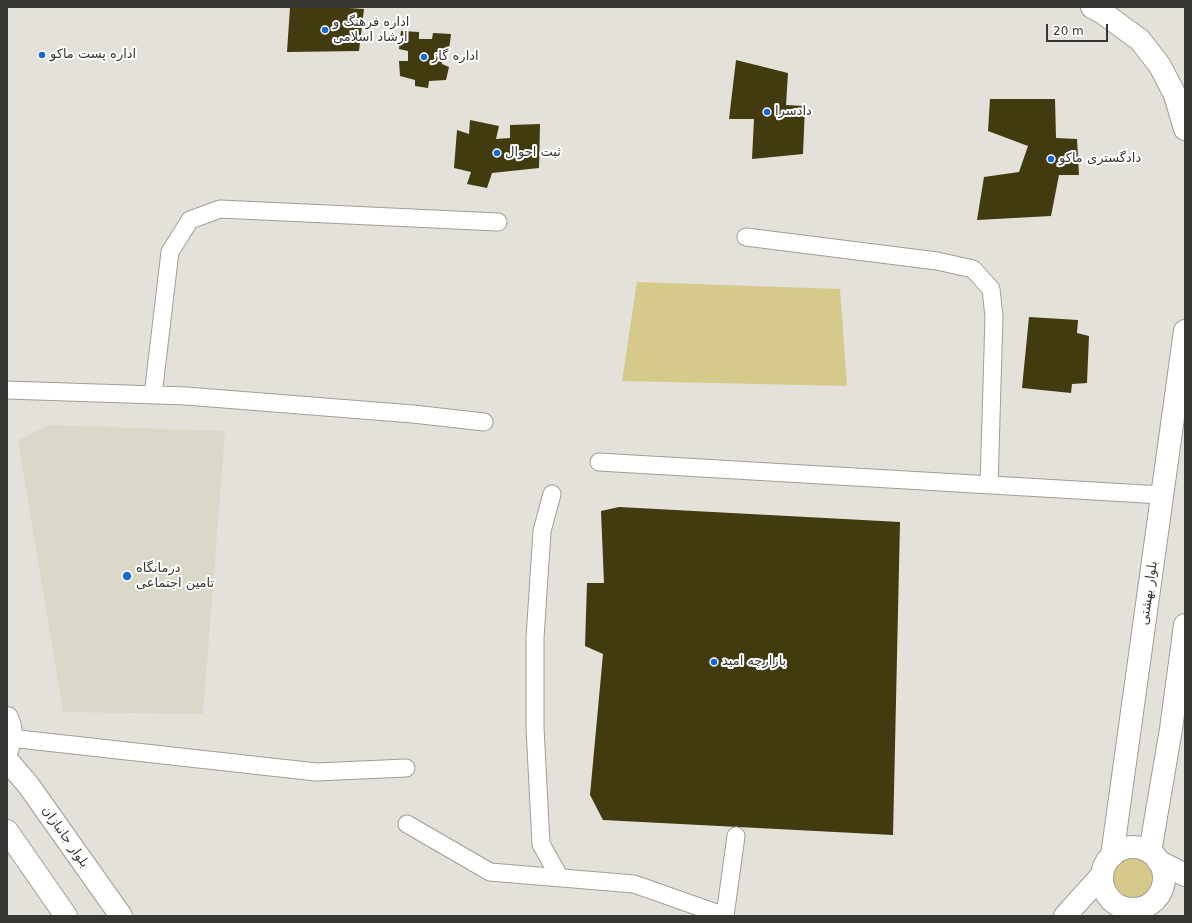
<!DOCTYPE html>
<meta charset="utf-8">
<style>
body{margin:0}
#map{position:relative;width:1192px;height:923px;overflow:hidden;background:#e3e1d9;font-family:"DejaVu Sans",sans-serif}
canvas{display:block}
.frame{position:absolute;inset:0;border:8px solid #363632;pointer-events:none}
.scale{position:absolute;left:1046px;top:24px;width:62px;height:18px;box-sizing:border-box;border:2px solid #363632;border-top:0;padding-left:5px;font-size:12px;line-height:14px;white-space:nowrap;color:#363632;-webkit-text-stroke:3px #fff;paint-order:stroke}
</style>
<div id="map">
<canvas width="1192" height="923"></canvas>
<div class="frame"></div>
<div class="scale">20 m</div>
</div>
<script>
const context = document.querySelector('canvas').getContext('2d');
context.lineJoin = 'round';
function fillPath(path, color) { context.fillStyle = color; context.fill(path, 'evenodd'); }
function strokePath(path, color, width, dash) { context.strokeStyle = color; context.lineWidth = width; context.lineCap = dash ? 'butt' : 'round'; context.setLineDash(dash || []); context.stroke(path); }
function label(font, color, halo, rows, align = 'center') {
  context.font = font + ' "DejaVu Sans","Noto Naskh Arabic",sans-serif'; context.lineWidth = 4; context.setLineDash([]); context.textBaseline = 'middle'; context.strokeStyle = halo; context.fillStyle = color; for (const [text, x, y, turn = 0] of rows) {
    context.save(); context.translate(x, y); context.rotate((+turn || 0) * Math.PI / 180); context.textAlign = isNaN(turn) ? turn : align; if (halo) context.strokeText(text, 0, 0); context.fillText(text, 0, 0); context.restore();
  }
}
const built = new Path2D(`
 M48,425L225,431L203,714L63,712L18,440Z`);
const green = new Path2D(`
 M637,282L840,289L847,386L622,381Z
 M1128,852C1133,852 1139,852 1143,853C1147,855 1160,871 1161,875C1162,879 1160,886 1159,890C1156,896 1150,902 1143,904C1108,915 1090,867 1128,852Z`);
const building = new Path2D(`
 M290,7L316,8V7H334L364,9L359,51L287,52Z
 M401,31L419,32V39H432L433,33L451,34L449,50L440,53L442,64L449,67L446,80L429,81L428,88L415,86V80L400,76L399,61H408V51L399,49Z
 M736,60L788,73L786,105L805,106L803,154L752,159L754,119H729Z
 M990,99H1055L1056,138L1077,139L1079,175H1059L1051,216L977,220L984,177L1019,172L1028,146L988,131Z
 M470,120L499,126L496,139L510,138V125L540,124L539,168L492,173L487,188L467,184L471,172L454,168L457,130L469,134Z
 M1029,317L1078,320L1077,333L1089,336L1087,383L1072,384L1071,393L1022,388Z
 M619,507L900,522L893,835L603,820L590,795L603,654L585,646L587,583H604L601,511Z`);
const minor = new Path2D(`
 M746,237L937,261L973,269L991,289L994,317L989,485
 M7,390L186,396L413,414L484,422
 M153,395L170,252L190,220L220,209L498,222
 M599,462L1162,495
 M552,494L542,531L535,638V728L541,844L560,878
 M10,738L316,772L406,768
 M407,824L490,872L634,884L725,916
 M725,916L736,836`);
const tertiary = new Path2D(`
 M1102 878a31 31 0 1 1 62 0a31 31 0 1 1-62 0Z
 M1158,861L1185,875
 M1065,916L1102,875`);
const secondary = new Path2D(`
 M7,718C12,728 11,740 7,750
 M7,760L29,786L121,916
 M7,831L66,916
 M1150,852L1171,729L1185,625
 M1112,856L1185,331`);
const trunk = new Path2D(`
 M1092,7L1103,13L1140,40L1160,66L1175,95L1185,129`);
const markers = [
 [325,30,4,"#1768d2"],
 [42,55,4,"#1768d2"],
 [424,57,4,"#1768d2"],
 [767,112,4,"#1768d2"],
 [497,153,4,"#1768d2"],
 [1051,159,4,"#1768d2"],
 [127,576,5,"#1768d2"],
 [714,662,4,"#1768d2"]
];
const poiNames = [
 ["اداره فرهنگ و",333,23],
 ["ارشاد اسلامی",333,38],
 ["اداره پست ماکو",50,55],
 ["اداره گاز",432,57],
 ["دادسرا",775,112],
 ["ثبت احوال",505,153],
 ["دادگستری ماکو",1059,159],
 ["درمانگاه",136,569],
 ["تامین اجتماعی",136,584],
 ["بازارچه امید",722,662]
];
const streetNames = [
 ["بلوار بهشتی",1149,593,-82],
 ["بلوار جانبازان",65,837,55]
];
fillPath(built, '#dad8c8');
fillPath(green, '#d6ca8b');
fillPath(building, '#423b0f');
strokePath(minor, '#9f9e96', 19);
strokePath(tertiary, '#9f9e96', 24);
strokePath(secondary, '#9f9e96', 24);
strokePath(trunk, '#9f9e96', 24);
strokePath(minor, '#fff', 17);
strokePath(tertiary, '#fff', 22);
strokePath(secondary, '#fff', 22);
strokePath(trunk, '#fff', 22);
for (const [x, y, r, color] of markers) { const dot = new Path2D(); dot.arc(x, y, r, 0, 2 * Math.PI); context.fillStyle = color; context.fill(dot); strokePath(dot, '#fff', 1.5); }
label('13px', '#363632', '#fff', poiNames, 'left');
label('13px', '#363632', '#fff', streetNames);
</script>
